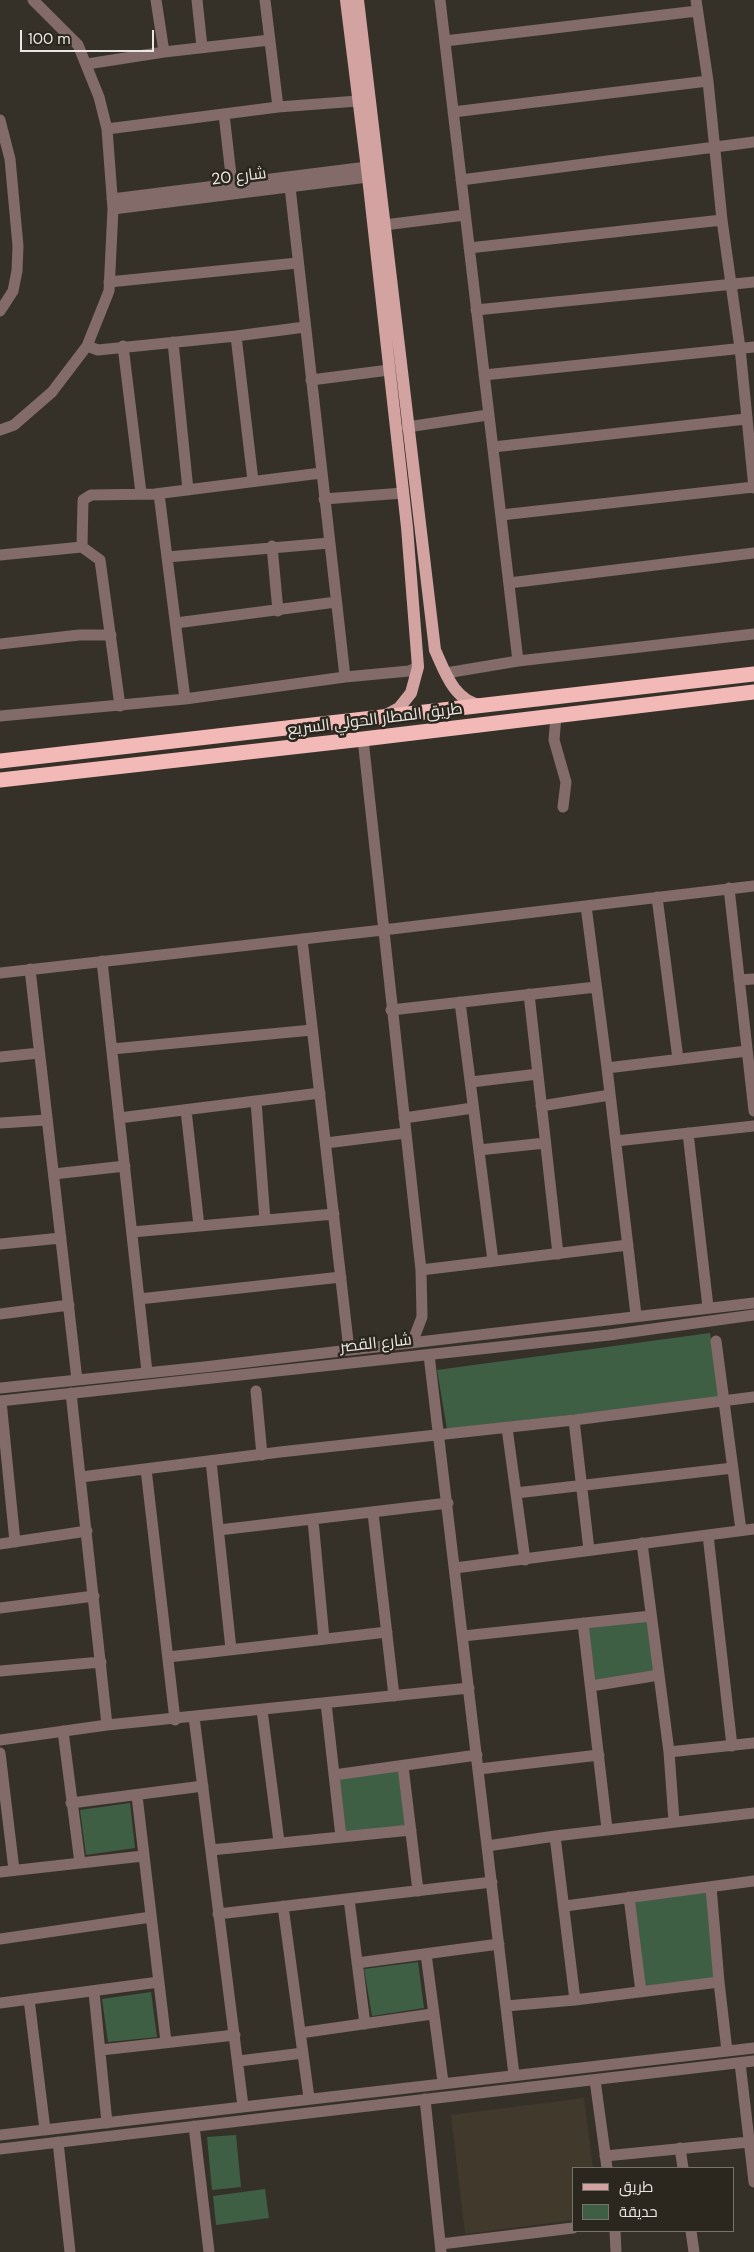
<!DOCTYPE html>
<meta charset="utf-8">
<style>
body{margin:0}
#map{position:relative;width:754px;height:2252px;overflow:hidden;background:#353129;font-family:"DM Sans",Cairo,sans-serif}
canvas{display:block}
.legend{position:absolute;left:572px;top:2167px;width:162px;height:65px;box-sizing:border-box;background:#2b271f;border:1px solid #77746d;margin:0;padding:6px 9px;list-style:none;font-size:15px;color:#eae7e2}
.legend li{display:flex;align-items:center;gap:10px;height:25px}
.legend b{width:25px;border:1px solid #77746d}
.scale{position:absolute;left:20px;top:30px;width:134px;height:22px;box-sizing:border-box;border:2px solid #eae7e2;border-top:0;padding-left:6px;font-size:15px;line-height:18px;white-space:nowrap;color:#eae7e2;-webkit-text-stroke:4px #2b271f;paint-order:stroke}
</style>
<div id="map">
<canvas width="754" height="2252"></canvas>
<ul class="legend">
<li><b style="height:6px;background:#d2a3a0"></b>طريق</li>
<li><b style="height:14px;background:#3f5f45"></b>حديقة</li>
</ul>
<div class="scale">100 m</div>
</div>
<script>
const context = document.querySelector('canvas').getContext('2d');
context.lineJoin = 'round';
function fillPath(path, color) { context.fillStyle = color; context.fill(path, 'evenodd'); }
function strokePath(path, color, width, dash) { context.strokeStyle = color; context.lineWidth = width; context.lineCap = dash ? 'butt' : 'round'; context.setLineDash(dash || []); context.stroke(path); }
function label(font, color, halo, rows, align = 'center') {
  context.font = font + ' "DM Sans",Cairo,sans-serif'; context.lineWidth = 5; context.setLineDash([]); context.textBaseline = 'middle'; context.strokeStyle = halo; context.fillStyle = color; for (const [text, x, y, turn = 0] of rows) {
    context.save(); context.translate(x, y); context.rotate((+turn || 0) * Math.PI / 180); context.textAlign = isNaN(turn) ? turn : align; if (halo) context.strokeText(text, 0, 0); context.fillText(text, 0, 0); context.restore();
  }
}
const built = new Path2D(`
 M584,2098L593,2168H573V2220L465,2234L451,2115Z`);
const green = new Path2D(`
 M710,1333L720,1398L447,1429L437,1370Z
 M648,1620L654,1671L595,1681L588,1628Z
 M399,1770L407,1826L344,1832L338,1778Z
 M130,1803L135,1848L86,1855L80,1810Z
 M708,1891L718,1978L644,1986L634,1900Z
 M418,1962L424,2008L372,2016L364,1969Z
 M151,1992L157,2037L108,2042L102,1999Z
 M236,2135L241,2187L212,2190L207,2137Z
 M265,2189L269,2218L216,2225L213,2196Z`);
const minor = new Path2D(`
 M156,0L164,52
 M197,0L202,47
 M265,0L278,107
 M440,0L518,661
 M696,0L708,81L722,220L740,348L754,488
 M445,41L697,11
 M87,64L164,52L270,40
 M453,112L708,81
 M224,114L232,184
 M0,120L10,159L18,246L17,271L13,291L0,311
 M107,129L278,107L358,101
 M461,180L754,142
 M290,187L345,677
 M112,199L367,167
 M113,209L368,177
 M384,225L465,215
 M469,248L722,220
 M109,282L297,263
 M476,310L754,282
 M236,336L253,481
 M173,342L188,490
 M87,346L98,350L236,336L305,327
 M123,346L141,493
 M484,375L754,347
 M311,380L389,370
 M407,427L488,415
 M0,430L14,425L52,392L87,346L109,291L113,209L107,129L99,97L78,45L33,0
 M493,447L746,419
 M159,494L185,699
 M324,499L403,493
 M501,515L754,487
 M272,546L278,611
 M82,547L83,500L91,495L155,494L321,473
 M0,555L82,547L100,560L120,706
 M167,557L329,543
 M509,583L754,553
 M176,623L336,602
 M0,644L79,635H111
 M446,673L518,661L754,634
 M0,716L185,699L345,677L409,671L418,667
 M556,716L554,740L566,782L563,807
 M363,739L421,1270L422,1317L412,1343
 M729,888L754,1111
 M657,897L678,1059
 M586,906L607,1068L636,1315
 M302,939L349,1350
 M102,961L147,1372
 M30,969L77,1380
 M0,973L383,930L754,886
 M739,980L754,979
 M529,994L558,1254
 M460,1002L493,1261
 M391,1010L596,987
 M112,1049L312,1030
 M0,1057L39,1053
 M607,1068L747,1051
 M471,1082L538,1074
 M256,1101L265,1220
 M541,1106L610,1095
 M186,1110L199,1226
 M119,1118L320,1093
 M404,1118L473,1108
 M0,1123L47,1120
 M688,1133L708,1307
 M616,1141L754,1126
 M326,1143L406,1133
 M479,1150L545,1143
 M54,1174L125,1166
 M132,1232L334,1214
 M0,1244L61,1238
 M421,1270L628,1245
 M139,1299L341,1277
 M0,1314L69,1305
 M716,1341L741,1530
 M429,1355L514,2075
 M0,1388L204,1367L754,1303
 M256,1391L262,1455
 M71,1393L107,1725
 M0,1401L609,1335L754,1315
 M1,1401L15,1542
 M574,1420L589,1550
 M507,1428L525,1560
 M211,1461L231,1649
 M146,1469L175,1720
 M81,1477L280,1452L574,1420L754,1397
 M516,1493L733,1468
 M373,1513L394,1696
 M313,1520L324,1639
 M219,1530L448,1503
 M708,1535L732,1746
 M642,1543L669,1752L674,1821
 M0,1544L87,1531
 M455,1568L754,1529
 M0,1608L94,1596
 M583,1623L607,1829
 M463,1636L651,1616
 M168,1657L387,1632
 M0,1671L101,1662
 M591,1686L659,1675
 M326,1703L341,1837
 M262,1710L279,1842
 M194,1717L243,2106
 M63,1731L80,1863
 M0,1740L107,1725L469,1688
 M669,1752L754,1743
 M0,1753L14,1870
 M403,1766L418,1891
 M479,1769L599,1755
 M334,1775L477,1755
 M137,1796L166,2042
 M71,1803L203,1786
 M555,1836L575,2000
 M487,1846L555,1836L754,1813
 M211,1850L411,1830
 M0,1872L143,1856
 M711,1887L719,1982L727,2051
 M629,1897L641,1992
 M349,1899L365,2024
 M283,1906L309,2098
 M565,1906L754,1881
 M218,1914L492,1882
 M0,1939L151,1917
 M426,1954L443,2082
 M357,1963L499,1944
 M94,1992L107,2123
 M29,1999L45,2130
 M0,2003L159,1982
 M506,2006L575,2000L719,1982
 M300,2033L432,2014
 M101,2050L235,2035
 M239,2061L303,2053
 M740,2063L754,2182
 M595,2080L607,2168
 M425,2099L441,2252
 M194,2126L209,2252
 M0,2135L754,2048
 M58,2142L70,2252
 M680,2148L683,2168
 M0,2149L754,2061
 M605,2156L749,2142
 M615,2231L616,2252
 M691,2231L694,2252
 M441,2244L573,2228`);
const major = new Path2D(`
 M346,0L368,177L407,527L418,667L411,693L399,708L386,715
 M358,0L435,650C445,672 454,701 481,705`);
const highway = new Path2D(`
 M0,761L754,674
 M0,780L363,739L754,692`);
const streetNames = [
 ["شارع 20",239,177,-7],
 ["طريق المطار الحولي السريع",375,720,-7],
 ["شارع القصر",376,1344,-6]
];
fillPath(built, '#41392c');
fillPath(green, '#3f5f45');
strokePath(minor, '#826b69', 11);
strokePath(major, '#d2a3a0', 12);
strokePath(highway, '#f2b9b6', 15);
label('16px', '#eae7e2', '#2b271f', streetNames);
</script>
